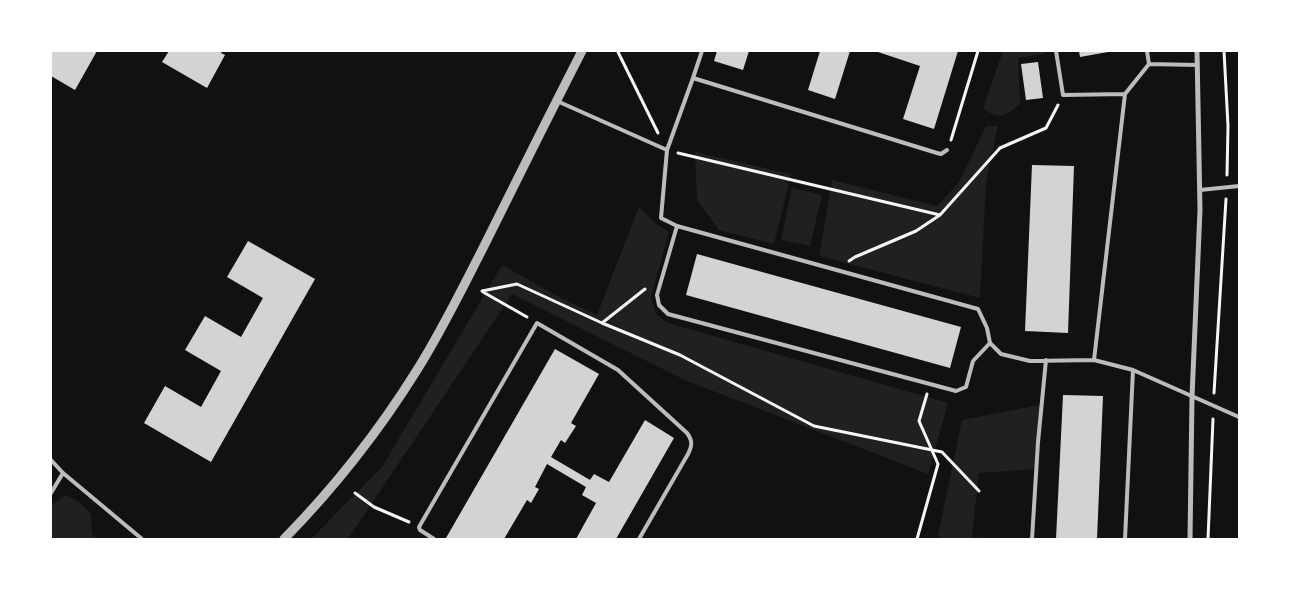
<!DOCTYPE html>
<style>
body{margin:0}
#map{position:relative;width:1290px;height:590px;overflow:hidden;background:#111;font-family:"Fira Sans",sans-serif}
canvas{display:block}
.frame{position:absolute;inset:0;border:52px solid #fff;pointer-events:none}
</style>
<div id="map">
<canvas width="1290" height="590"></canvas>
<div class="frame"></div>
</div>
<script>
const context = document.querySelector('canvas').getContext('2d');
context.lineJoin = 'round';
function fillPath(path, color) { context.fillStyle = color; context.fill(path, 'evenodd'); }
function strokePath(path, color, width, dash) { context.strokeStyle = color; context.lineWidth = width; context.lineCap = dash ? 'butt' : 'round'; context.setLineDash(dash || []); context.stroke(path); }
const green = new Path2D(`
 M1003,51H1044V54L1018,58L1020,104C1005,116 1000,121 983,108Z
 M986,126H998L986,183L980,298L819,256L832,180L937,206L959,182Z
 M695,152L791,174L774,244L719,230L697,200Z
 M792,188L822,195L810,246L781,240Z
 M639,207L655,223L669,232L651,297L656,314L668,323L948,403L928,474L687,381L512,294L348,539H311L382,467L502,265L557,296L597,315Z
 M1044,404L1035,469L979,473L972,537L1002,539H944L938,536L962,420Z
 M66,495L79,502L91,514L92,534L97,539H51V505Z`);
const building = new Path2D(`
 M51,51H97L75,90L51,76Z
 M169,51H222L221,53L225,55L207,88L162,62Z
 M717,51H749L743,70L714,61Z
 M820,51H850L835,99L808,90Z
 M875,51H958L934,129L903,119L920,66Z
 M1079,51H1108V52L1080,57Z
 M1038,62L1043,98L1026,100L1021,64Z
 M1032,165L1074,166L1068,333L1025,331Z
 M248,241L315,279L211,462L144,423L165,386L201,407L221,371L185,350L205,316L241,337L263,298L227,277Z
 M697,254L961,327L950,368L686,295Z
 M555,349L599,374L571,423L576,426L565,443L561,440L551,457L590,480L594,474L609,482L645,420L674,438L616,539H576L596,503L582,495L586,487L547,464L535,487L539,489L531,503L527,500L504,539H447L446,538Z
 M1063,395L1103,396L1097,539H1056Z`);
const path = new Path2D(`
 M1224,51L1228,126L1227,175
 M618,52L658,133
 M951,140L978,51
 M678,153L940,215
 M849,261L855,257L916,231L940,215L1000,148L1046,128L1058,105
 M482,291L517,284L602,323L645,289
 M483,292L527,317
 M602,323L680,355L814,426L942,452L979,491
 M1214,393L1226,199
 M355,493L374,507L409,522
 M917,539L938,464L919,421L927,394
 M1208,539L1213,419`);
const service = new Path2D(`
 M702,51L693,78L937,153L941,154L947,150
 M1056,51L1063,95L1125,94
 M1149,64L1197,65
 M693,78L667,150L661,218L677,226L978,309L987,328L990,343L1001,354L1030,361L1094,360L1133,370L1125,539
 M557,101L667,150
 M1200,190L1239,186
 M677,226L657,295L659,305L668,314L956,391L966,387L973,361L990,343
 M1094,360L1125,94L1149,64L1147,51
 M1133,370L1239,417
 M51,460L63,473L142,539
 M51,493L63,473
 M434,539L420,530L419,527L537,323L618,370L687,433C693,441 692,446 688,454L639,539
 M1032,539L1038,442L1046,360`);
const minor = new Path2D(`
 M1190,539L1192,397L1200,210L1197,51`);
const tertiary = new Path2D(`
 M284,539C334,488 379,431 417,370C441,332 461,291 482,250C515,184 548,117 582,51`);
fillPath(green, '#202020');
fillPath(building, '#d3d3d3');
strokePath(path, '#f5f5f5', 3);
strokePath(service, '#bcbcbc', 4);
strokePath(minor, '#bcbcbc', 5);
strokePath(tertiary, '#bcbcbc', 9);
</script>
